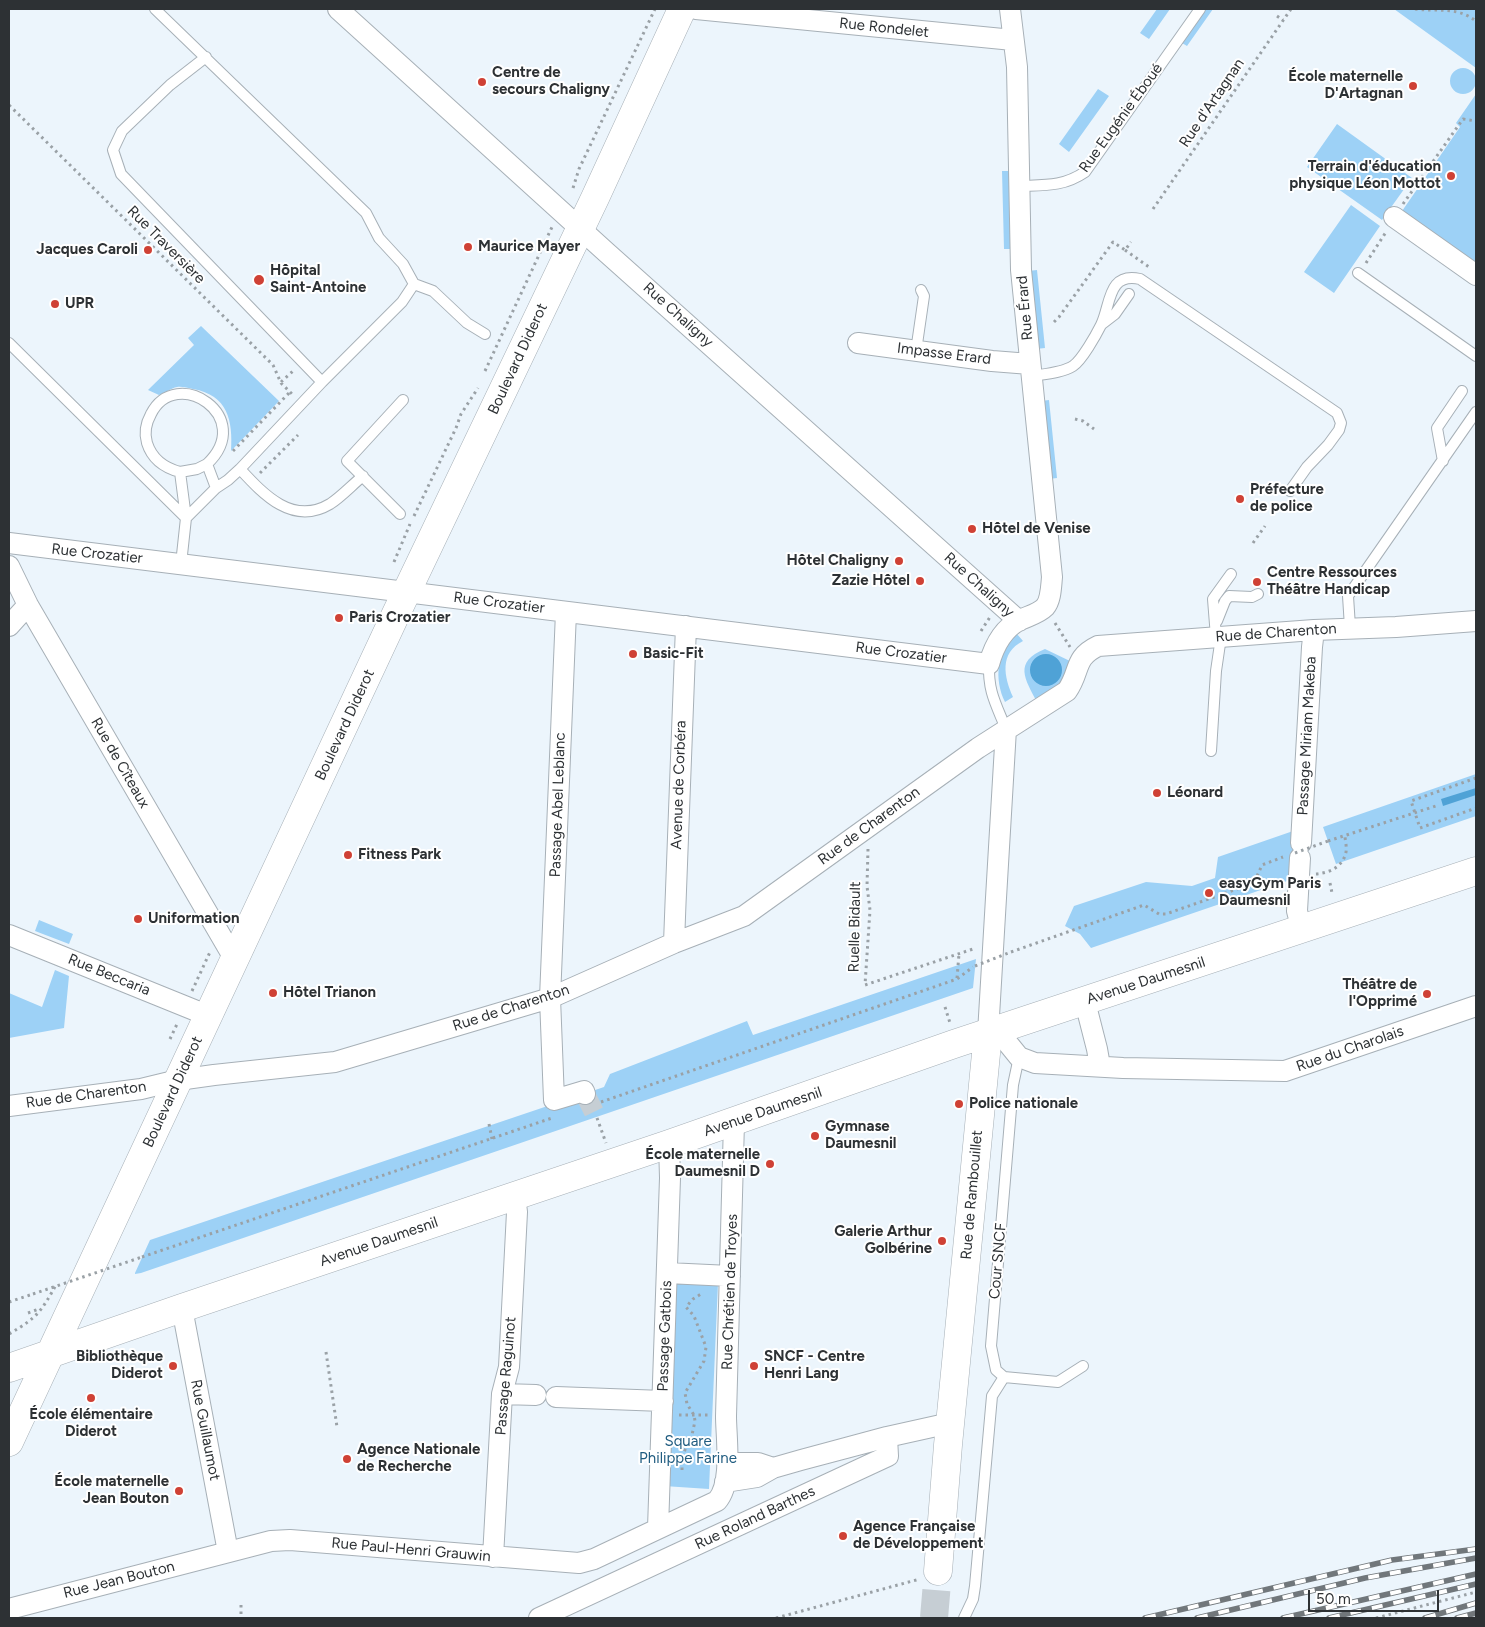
<!DOCTYPE html>
<meta charset="utf-8">
<style>
body{margin:0}
#map{position:relative;width:1485px;height:1627px;overflow:hidden;background:#ecf5fc;font-family:Figtree,sans-serif}
canvas{display:block}
.frame{position:absolute;inset:0;border:10px solid #2d3134;pointer-events:none}
.scale{position:absolute;left:1308px;top:1590px;width:131px;height:22px;box-sizing:border-box;border:2px solid #2d3134;border-top:0;padding-left:6px;font-size:15px;line-height:18px;white-space:nowrap;color:#2d3134;-webkit-text-stroke:4px #fff;paint-order:stroke}
</style>
<div id="map">
<canvas width="1485" height="1627"></canvas>
<div class="frame"></div>
<div class="scale">50 m</div>
</div>
<script>
const context = document.querySelector('canvas').getContext('2d');
context.lineJoin = 'round';
function fillPath(path, color) { context.fillStyle = color; context.fill(path, 'evenodd'); }
function strokePath(path, color, width, dash) { context.strokeStyle = color; context.lineWidth = width; context.lineCap = dash ? 'butt' : 'round'; context.setLineDash(dash || []); context.stroke(path); }
function label(font, color, halo, rows, align = 'center') {
  context.font = font + ' Figtree,sans-serif'; context.lineWidth = 4; context.setLineDash([]); context.textBaseline = 'middle'; context.strokeStyle = halo; context.fillStyle = color; for (const [text, x, y, turn = 0] of rows) {
    context.save(); context.translate(x, y); context.rotate((+turn || 0) * Math.PI / 180); context.textAlign = isNaN(turn) ? turn : align; if (halo) context.strokeText(text, 0, 0); context.fillText(text, 0, 0); context.restore();
  }
}
const green = new Path2D(`
 M1157,9H1170L1149,39L1140,33Z
 M1206,9H1213L1187,46L1182,43Z
 M1394,9H1476V68Z
 M1450 81a13 13 0 1 1 26 0a13 13 0 1 1-26 0Z
 M1098,89L1109,96L1069,152L1059,144Z
 M1476,94V269L1400,214L1460,127L1456,123Z
 M1337,124L1412,178L1382,220L1307,167Z
 M1002,171H1011L1013,249H1004Z
 M1351,205L1380,226L1334,293L1304,272Z
 M1037,270L1045,348L1036,349L1028,271Z
 M201,326L279,401L231,451C233,421 228,395 193,389C188,388 181,386 177,387C171,388 165,393 159,395L148,390L194,345L188,338Z
 M1049,400L1057,478L1049,479L1041,401Z
 M1017,634L1023,641C999,653 1004,677 1013,697L1005,702C994,680 996,649 1017,634Z
 M1045,649L1072,662L1067,680L1037,702C1025,679 1013,662 1045,649Z
 M1476,774V816L1336,864L1323,827Z
 M1296,830L1293,879L1091,948L1080,934L1065,926L1074,906L1146,882L1192,886L1215,878L1218,857Z
 M39,920L73,934L69,944L35,931Z
 M976,959L973,988L141,1273L135,1274V1273L150,1240L604,1087L610,1074L747,1021L753,1035Z
 M55,970L69,976L64,1028L9,1038V993L42,1007Z
 M673,1281L718,1283L709,1489L664,1486Z`);
const water = new Path2D(`
 M1030 670a16 16 0 1 1 32 0a16 16 0 1 1-32 0Z
 M1476,788V795L1443,806L1441,799Z`);
const streetTunnel = new Path2D(`
 M585,1094L597,1118`);
const secondaryTunnel = new Path2D(`
 M934,1618L938,1571`);
const path = new Path2D(`
 M1415,9C1438,12 1456,6 1476,21
 M1277,16L1283,20
 M9,105L273,365L281,383L293,395
 M573,188L579,169L655,9
 M1403,204L1463,119L1476,121
 M1153,209L1291,9
 M1125,250L1149,267
 M1366,263L1386,232
 M1054,322L1059,317L1113,242L1125,250L1131,242
 M485,371L552,227
 M281,382L293,371
 M1075,419L1083,421L1094,429
 M233,451L290,392
 M260,473L298,435
 M414,516L456,428L461,414L478,388
 M1253,543L1265,526
 M394,562L410,524
 M1055,623L1070,647
 M981,631L990,617
 M1476,778L1411,801L1420,828L1476,808
 M1328,841L1439,805
 M868,849L867,886L870,910L865,985L976,948
 M1316,874C1329,873 1343,867 1346,852C1347,847 1345,840 1345,836
 M1330,883L1332,893
 M1011,952L1144,905L1159,914H1166L1254,883L1262,865L1283,857
 M957,978L959,954
 M192,991L210,952
 M945,1007L950,1023
 M170,1039L178,1022
 M601,1102L957,979L973,967
 M597,1118L606,1143
 M489,1124L492,1139
 M142,1257L552,1118
 M9,1302L33,1294
 M28,1313L39,1309
 M9,1334C38,1317 41,1312 57,1283
 M326,1352L337,1427
 M679,1415H708
 M682,1470V1456L692,1435L695,1421L694,1415L687,1404L685,1393L704,1361L706,1347L694,1316L686,1307L693,1299L701,1294
 M241,1605V1618
 M776,1618L920,1579
 M1376,1618L1476,1592`);
const lane = new Path2D(`
 M155,9L366,213L379,238L403,264L414,284L433,291L467,323L485,334
 M206,57L170,85L122,131L113,150L121,174L322,382
 M1019,186C1044,185 1063,187 1085,172L1200,9
 M1358,273L1476,356
 M1102,324L1115,314L1129,294
 M9,343L186,518
 M916,351L924,296L921,290
 M1032,376C1044,374 1062,373 1073,366C1082,360 1096,335 1101,325C1111,305 1107,272 1140,279L1337,413L1341,423L1339,430L1328,445L1307,467L1290,491
 M1443,461L1437,428L1462,391
 M240,469C264,495 293,526 330,504C341,497 352,485 363,476
 M180,472L197,469L207,464
 M400,514L347,461L403,400
 M186,518L216,488L228,480L240,469L322,382L402,302L414,284
 M181,564L186,518L180,472C165,468 152,459 147,443C144,433 146,423 151,414C176,364 257,417 207,464L216,488
 M1217,621L1225,601L1229,596L1252,597L1258,594
 M1350,627L1348,596L1476,412
 M1216,637L1213,599L1231,574
 M989,664C988,692 996,704 1006,729
 M1211,751L1216,671L1221,637
 M1019,1057L1013,1085L991,1346L996,1370L1004,1377L1058,1382L1083,1366
 M964,1618L973,1599L975,1586L992,1396L1004,1377`);
const street = new Path2D(`
 M338,9L606,252L1019,621
 M696,9L1013,40
 M1394,217L1476,275
 M858,343L992,361L1030,364
 M9,543L989,664C994,646 1002,629 1020,620C1028,616 1038,614 1045,607C1051,600 1051,587 1052,577L1021,270L1017,67L1010,9
 M9,566L28,605L235,960
 M566,612L550,998L554,1100L584,1091L585,1094
 M9,626L28,605
 M1006,729L988,1033L1006,1041L1019,1057L1035,1063L1123,1068L1285,1071L1476,1006
 M1301,843L1312,647L1314,630
 M1300,858L1297,911L1302,930
 M9,935L209,1016
 M674,943L686,626
 M1085,1002L1097,1049L1100,1066
 M9,1106L141,1089L178,1080L214,1075L335,1062L550,998L674,943L744,916L978,748L1067,691C1081,671 1073,658 1098,646L1314,630L1396,627L1476,621
 M667,1273L730,1276
 M182,1308L228,1552
 M502,1394L536,1395
 M556,1397L663,1401
 M727,1463H758L773,1468
 M725,1482L757,1477L773,1468L801,1460L887,1437L950,1423
 M658,1528L670,1178L669,1144
 M493,1557L502,1394L509,1367L517,1212L515,1196
 M9,1609L271,1541L290,1540L579,1563L594,1559L717,1501C733,1483 726,1438 726,1416L734,1122
 M539,1618L888,1456L887,1437`);
const secondary = new Path2D(`
 M9,1368L182,1308L669,1144L954,1044L1476,871
 M9,1442L394,618L595,198L682,9
 M938,1571L948,1445L988,1033`);
const rail = new Path2D(`
 M1145,1618L1392,1560L1476,1549
 M1197,1618L1365,1578L1476,1558
 M1283,1618L1476,1574
 M1329,1618L1476,1584
 M1425,1618L1476,1603
 M1457,1618L1476,1613`);
const pathBridge = new Path2D(`
 M1295,853L1328,841
 M975,966L1011,952
 M33,1294L142,1257`);
const markers = [
 [482,82,5,"#cf4135"],
 [1413,86,5,"#cf4135"],
 [1451,176,5,"#cf4135"],
 [468,247,5,"#cf4135"],
 [148,250,5,"#cf4135"],
 [259,280,6,"#cf4135"],
 [55,304,5,"#cf4135"],
 [1240,499,5,"#cf4135"],
 [972,529,5,"#cf4135"],
 [899,561,5,"#cf4135"],
 [920,581,5,"#cf4135"],
 [1257,582,5,"#cf4135"],
 [339,618,5,"#cf4135"],
 [633,654,5,"#cf4135"],
 [1157,793,5,"#cf4135"],
 [348,855,5,"#cf4135"],
 [1209,893,5,"#cf4135"],
 [138,919,5,"#cf4135"],
 [273,993,5,"#cf4135"],
 [1427,994,5,"#cf4135"],
 [959,1104,5,"#cf4135"],
 [815,1136,5,"#cf4135"],
 [770,1164,5,"#cf4135"],
 [942,1241,5,"#cf4135"],
 [173,1366,5,"#cf4135"],
 [754,1366,5,"#cf4135"],
 [91,1398,5,"#cf4135"],
 [347,1459,5,"#cf4135"],
 [179,1491,5,"#cf4135"],
 [843,1536,5,"#cf4135"]
];
const streetNames = [
 ["Rue Rondelet",884,28,6],
 ["Rue d'Artagnan",1212,103,-56],
 ["Rue Eugénie Éboué",1121,118,-54],
 ["Rue Traversière",166,245,45],
 ["Rue Érard",1025,308,-95],
 ["Rue Chaligny",678,315,42],
 ["Impasse Erard",944,354,7],
 ["Boulevard Diderot",518,359,-65],
 ["Rue Crozatier",97,554,6],
 ["Rue Chaligny",979,585,42],
 ["Rue Crozatier",499,603,7],
 ["Rue de Charenton",1276,633,-4],
 ["Rue Crozatier",901,653,7],
 ["Boulevard Diderot",345,725,-65],
 ["Passage Miriam Makeba",1307,736,-87],
 ["Rue de Cîteaux",120,763,60],
 ["Avenue de Corbéra",679,785,-88],
 ["Passage Abel Leblanc",558,805,-88],
 ["Rue de Charenton",869,826,-36],
 ["Ruelle Bidault",855,927,-89],
 ["Rue Beccaria",109,975,22],
 ["Avenue Daumesnil",1146,981,-18],
 ["Rue de Charenton",511,1008,-18],
 ["Rue du Charolais",1350,1049,-19],
 ["Boulevard Diderot",173,1092,-65],
 ["Rue de Charenton",86,1095,-8],
 ["Avenue Daumesnil",763,1112,-19],
 ["Rue de Rambouillet",972,1195,-85],
 ["Avenue Daumesnil",379,1242,-19],
 ["Cour SNCF",998,1261,-85],
 ["Rue Chrétien de Troyes",730,1292,-88],
 ["Passage Gatbois",665,1336,-88],
 ["Passage Raguinot",506,1376,-85],
 ["Rue Guillaumot",205,1430,79],
 ["Rue Roland Barthes",755,1518,-25],
 ["Rue Paul-Henri Grauwin",411,1550,5],
 ["Rue Jean Bouton",119,1580,-14]
];
const poiNames = [
 ["Centre de",492,73],
 ["secours Chaligny",492,90],
 ["École maternelle",1403,77,"right"],
 ["D'Artagnan",1403,94,"right"],
 ["Terrain d'éducation",1441,167,"right"],
 ["physique Léon Mottot",1441,184,"right"],
 ["Maurice Mayer",478,247],
 ["Jacques Caroli",138,250,"right"],
 ["Hôpital",270,271],
 ["Saint-Antoine",270,288],
 ["UPR",65,304],
 ["Préfecture",1250,490],
 ["de police",1250,507],
 ["Hôtel de Venise",982,529],
 ["Hôtel Chaligny",889,561,"right"],
 ["Centre Ressources",1267,573],
 ["Théâtre Handicap",1267,590],
 ["Zazie Hôtel",910,581,"right"],
 ["Paris Crozatier",349,618],
 ["Basic-Fit",643,654],
 ["Léonard",1167,793],
 ["Fitness Park",358,855],
 ["easyGym Paris",1219,884],
 ["Daumesnil",1219,901],
 ["Uniformation",148,919],
 ["Théâtre de",1417,985,"right"],
 ["l'Opprimé",1417,1002,"right"],
 ["Hôtel Trianon",283,993],
 ["Police nationale",969,1104],
 ["Gymnase",825,1127],
 ["Daumesnil",825,1144],
 ["École maternelle",760,1155,"right"],
 ["Daumesnil D",760,1172,"right"],
 ["Galerie Arthur",932,1232,"right"],
 ["Golbérine",932,1249,"right"],
 ["Bibliothèque",163,1357,"right"],
 ["Diderot",163,1374,"right"],
 ["SNCF - Centre",764,1357],
 ["Henri Lang",764,1374],
 ["École élémentaire",91,1415,"center"],
 ["Diderot",91,1432,"center"],
 ["Agence Nationale",357,1450],
 ["de Recherche",357,1467],
 ["École maternelle",169,1482,"right"],
 ["Jean Bouton",169,1499,"right"],
 ["Agence Française",853,1527],
 ["de Développement",853,1544]
];
const parkNames = [
 ["Square",688,1442],
 ["Philippe Farine",688,1459]
];
fillPath(green, '#9dd1f6');
fillPath(water, '#4fa2d6');
strokePath(streetTunnel, '#c6ced4', 20, [20, 10]);
strokePath(secondaryTunnel, '#c6ced4', 28, [28, 14]);
strokePath(lane, '#a7b0b7', 12);
strokePath(street, '#a7b0b7', 22);
strokePath(secondary, '#a7b0b7', 29);
strokePath(path, '#9aa1a6', 3, [2.5, 4]);
strokePath(lane, '#fff', 10);
strokePath(street, '#fff', 20);
strokePath(secondary, '#fff', 28);
strokePath(rail, '#71777b', 5.5);
strokePath(rail, '#fff', 4, [11]);
strokePath(pathBridge, '#9aa1a6', 3, [2.5, 4]);
for (const [x, y, r, color] of markers) { const dot = new Path2D(); dot.arc(x, y, r, 0, 2 * Math.PI); context.fillStyle = color; context.fill(dot); strokePath(dot, '#fff', 2); }
label('15px', '#2d3134', '#fff', streetNames);
label('bold 15px', '#2d3134', '#fff', poiNames, 'left');
label('15px', '#215d81', '#fff', parkNames);
</script>
